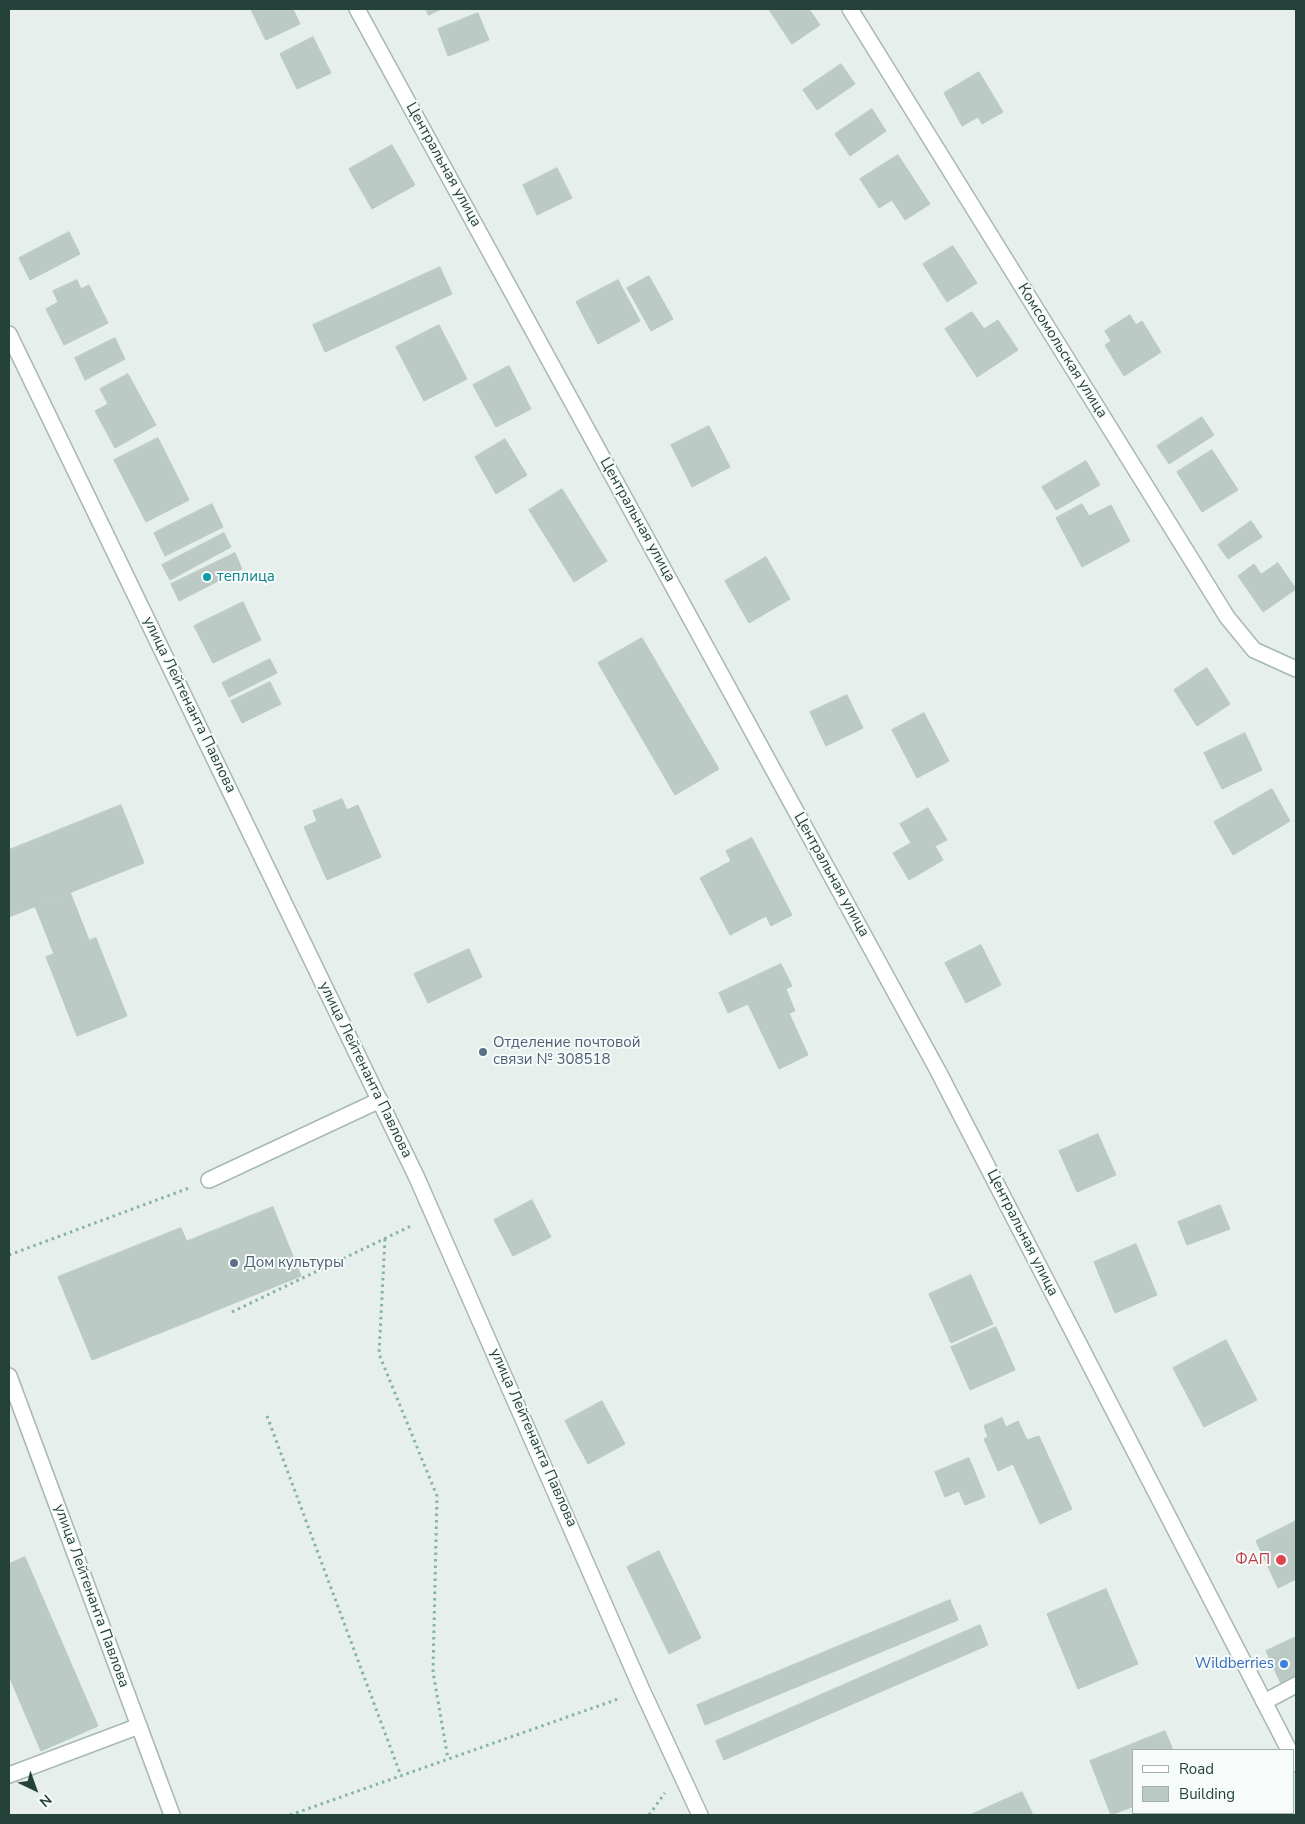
<!DOCTYPE html>
<meta charset="utf-8">
<style>
body{margin:0}
#map{position:relative;width:1305px;height:1824px;overflow:hidden;background:#e6efeb;font-family:"Nunito Sans",sans-serif}
canvas{display:block}
.frame{position:absolute;inset:0;border:10px solid #24423a;pointer-events:none}
.legend{position:absolute;left:1132px;top:1749px;width:162px;height:65px;box-sizing:border-box;background:#f7fbf9;border:1px solid #a3b1ad;margin:0;padding:6px 9px;list-style:none;font-size:15px;color:#24423a}
.legend li{display:flex;align-items:center;gap:10px;height:25px}
.legend b{width:25px;border:1px solid #a3b1ad}
.north{position:absolute;left:10px;top:1764px;width:50px;height:50px;-webkit-text-stroke:4px #f7fbf9;paint-order:stroke;rotate:138deg;font-size:14px;font-weight:700;line-height:20px;text-align:center;color:#24423a}
.north::after{content:'';display:block;margin:auto;width:18px;height:22px;background:#24423a;clip-path:polygon(50% 0,100% 100%,50% 72%,0 100%)}
</style>
<div id="map">
<canvas width="1305" height="1824"></canvas>
<div class="frame"></div>
<ul class="legend">
<li><b style="height:6px;background:#fff"></b>Road</li>
<li><b style="height:14px;background:#bbcac4"></b>Building</li>
</ul>
<div class="north">N</div>
</div>
<script>
const context = document.querySelector('canvas').getContext('2d');
context.lineJoin = 'round';
function fillPath(path, color) { context.fillStyle = color; context.fill(path, 'evenodd'); }
function strokePath(path, color, width, dash) { context.strokeStyle = color; context.lineWidth = width; context.lineCap = dash ? 'butt' : 'round'; context.setLineDash(dash || []); context.stroke(path); }
function label(font, color, halo, rows, align = 'center') {
  context.font = font + ' "Nunito Sans",sans-serif'; context.lineWidth = 4; context.setLineDash([]); context.textBaseline = 'middle'; context.strokeStyle = halo; context.fillStyle = color; for (const [text, x, y, turn = 0] of rows) {
    context.save(); context.translate(x, y); context.rotate((+turn || 0) * Math.PI / 180); context.textAlign = isNaN(turn) ? turn : align; if (halo) context.strokeText(text, 0, 0); context.fillText(text, 0, 0); context.restore();
  }
}
const building = new Path2D(`
 M251,9H293L300,24L266,40Z
 M426,9H441L429,15Z
 M769,9H809L820,25L792,44Z
 M478,13L489,40L448,56L438,29Z
 M313,37L331,73L297,89L280,54Z
 M841,64L855,84L817,110L803,90Z
 M979,72L1003,112L982,124L978,117L962,126L944,93Z
 M872,109L886,131L850,156L835,134Z
 M392,145L415,185L372,209L349,169Z
 M898,155L930,204L905,220L892,200L879,208L860,179Z
 M557,168L572,198L537,215L523,185Z
 M69,232L80,254L30,280L19,258Z
 M953,246L977,283L947,302L923,264Z
 M440,267L452,294L325,352L313,325Z
 M649,276L673,319L651,331L627,288Z
 M77,280L81,289L89,285L108,323L64,345L46,309L58,302L53,291Z
 M618,280L640,321L598,344L576,302Z
 M972,312L984,329L998,320L1018,350L977,377L945,329Z
 M1130,315L1136,325L1142,321L1161,352L1124,376L1105,345L1111,341L1105,331Z
 M439,325L467,379L424,401L396,347Z
 M115,338L125,359L85,380L75,358Z
 M509,366L531,409L496,427L473,385Z
 M128,374L156,425L115,448L95,411L108,404L100,389Z
 M1202,417L1214,435L1169,464L1157,446Z
 M709,426L730,467L692,487L671,445Z
 M158,438L189,500L146,522L114,460Z
 M505,439L527,475L496,494L475,457Z
 M1212,450L1238,490L1202,512L1177,472Z
 M1086,461L1100,485L1056,510L1042,487Z
 M562,489L607,561L574,582L529,510Z
 M212,504L223,527L165,556L154,533Z
 M1082,504L1089,516L1111,505L1130,541L1082,567L1056,518Z
 M1251,521L1262,537L1228,559L1218,545Z
 M224,533L231,547L170,580L162,565Z
 M235,553L242,569L179,601L171,584Z
 M766,557L790,599L749,623L725,581Z
 M1278,563L1296,589L1263,612L1238,576L1254,564L1261,574Z
 M243,602L261,640L213,663L194,626Z
 M642,638L719,769L675,795L598,663Z
 M270,659L277,673L229,697L222,683Z
 M1207,668L1230,704L1197,726L1174,690Z
 M270,682L281,704L242,723L231,701Z
 M847,695L863,728L826,746L810,712Z
 M924,713L949,761L917,778L892,730Z
 M1245,733L1262,770L1222,789L1204,753Z
 M1272,789L1290,821L1233,855L1214,822Z
 M342,799L347,810L358,805L381,857L327,880L304,827L317,821L313,811Z
 M121,805L144,863L9,917V850Z
 M928,808L947,840L935,846L943,860L909,880L893,853L911,843L900,824Z
 M752,838L792,915L771,926L766,916L730,935L700,878L731,861L726,851Z
 M70,892L89,940L54,954L35,906Z
 M96,938L127,1016L77,1036L46,957Z
 M981,945L1001,985L966,1003L945,963Z
 M469,949L482,977L428,1003L414,974Z
 M781,964L792,986L786,989L795,1011L789,1013L808,1055L779,1069L748,1004L728,1013L719,993Z
 M1098,1134L1116,1175L1077,1192L1059,1151Z
 M532,1200L551,1237L513,1256L494,1220Z
 M1220,1205L1230,1229L1187,1245L1178,1222Z
 M273,1207L301,1276L195,1319L168,1249Z
 M181,1228L187,1242L168,1249L195,1319L92,1360L58,1277Z
 M1136,1244L1157,1295L1115,1313L1094,1262Z
 M971,1275L993,1324L951,1343L929,1294Z
 M996,1327L1015,1370L970,1390L951,1347Z
 M1226,1340L1257,1400L1204,1427L1173,1368Z
 M602,1401L625,1444L588,1464L565,1421Z
 M1002,1418L1006,1427L1018,1421L1027,1440L1039,1436L1072,1509L1040,1524L1013,1464L998,1471L984,1439L988,1437L984,1426Z
 M969,1458L985,1497L965,1505L959,1491L945,1497L935,1472Z
 M1296,1521V1579L1278,1588L1256,1541Z
 M659,1551L701,1638L669,1654L627,1567Z
 M25,1557L98,1726L41,1751L9,1676V1564Z
 M1106,1589L1138,1664L1078,1689L1047,1614Z
 M950,1600L958,1620L705,1725L697,1705Z
 M980,1625L988,1645L724,1760L716,1741Z
 M1296,1637V1676L1281,1684L1266,1651Z
 M1165,1731L1173,1750H1134V1806L1111,1815L1090,1761Z
 M1022,1792L1033,1815H970Z`);
const path = new Path2D(`
 M385,1239L379,1354L437,1496L433,1672L448,1759
 M9,1255L189,1188
 M232,1312L413,1225
 M267,1416L401,1776
 M290,1815L621,1698
 M649,1815L665,1793`);
const lane = new Path2D(`
 M209,1180L380,1100
 M1264,1702L1296,1685
 M9,1775L139,1726`);
const street = new Path2D(`
 M357,9L937,1069L1289,1750
 M850,9L1227,617L1254,650L1296,669
 M9,334L417,1178L642,1690L700,1815
 M9,1376L172,1815
 M1294,1759L1296,1764
 M1224,1815L1228,1813`);
const markers = [
 [207,577,5,"#0f9aa8"],
 [483,1052,5,"#5c6f8a"],
 [234,1263,5,"#5c6f8a"],
 [1281,1560,6,"#e0444e"],
 [1284,1664,5,"#3f7fe0"]
];
const streetNames = [
 ["Центральная улица",443,165,61],
 ["Комсомольская улица",1062,351,58],
 ["Центральная улица",637,520,61],
 ["улица Лейтенанта Павлова",189,705,64],
 ["Центральная улица",831,875,61],
 ["улица Лейтенанта Павлова",365,1070,64],
 ["Центральная улица",1022,1233,63],
 ["улица Лейтенанта Павлова",533,1438,66],
 ["улица Лейтенанта Павлова",91,1596,70]
];
const cultureNames = [
 ["теплица",217,577]
];
const serviceNames = [
 ["Отделение почтовой",493,1043],
 ["связи № 308518",493,1060],
 ["Дом культуры",244,1263]
];
const healthNames = [
 ["ФАП",1270,1560]
];
const shopNames = [
 ["Wildberries",1274,1664]
];
fillPath(building, '#bbcac4');
strokePath(building, '#b8c9c2', 1);
strokePath(lane, '#a8b8b2', 18);
strokePath(street, '#a8b8b2', 18);
strokePath(path, '#86b3a5', 3, [2.5, 4]);
strokePath(lane, '#fff', 15);
strokePath(street, '#fff', 15);
for (const [x, y, r, color] of markers) { const dot = new Path2D(); dot.arc(x, y, r, 0, 2 * Math.PI); context.fillStyle = color; context.fill(dot); strokePath(dot, '#f7fbf9', 2); }
label('15px', '#24423a', '#f7fbf9', streetNames);
label('15px', '#0d838f', '#f7fbf9', cultureNames, 'left');
label('15px', '#4e5e75', '#f7fbf9', serviceNames, 'left');
label('15px', '#be3a42', '#f7fbf9', healthNames, 'right');
label('15px', '#366cbe', '#f7fbf9', shopNames, 'right');
</script>
